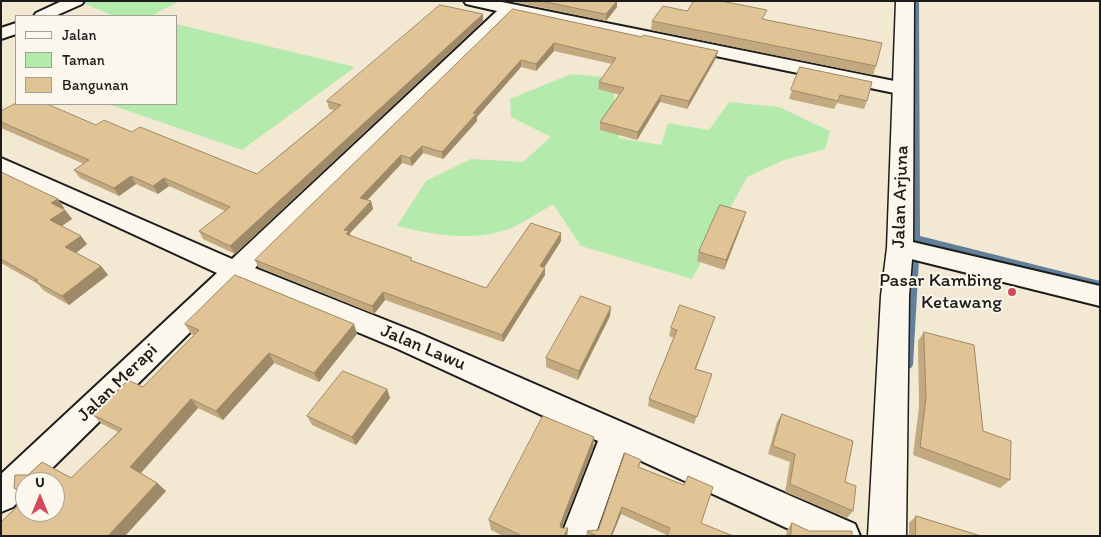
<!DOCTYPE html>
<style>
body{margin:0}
#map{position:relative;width:1101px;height:537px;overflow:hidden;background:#f3e8d2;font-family:Itim,sans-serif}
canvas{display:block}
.frame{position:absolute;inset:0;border:2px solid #1c1c1c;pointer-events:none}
.legend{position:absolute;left:15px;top:15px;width:162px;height:90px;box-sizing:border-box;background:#fbf7ec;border:1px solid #a29f99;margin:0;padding:6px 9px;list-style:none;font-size:15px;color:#1c1c1c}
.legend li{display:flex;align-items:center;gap:10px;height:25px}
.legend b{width:25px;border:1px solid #a29f99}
.north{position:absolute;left:15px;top:472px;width:50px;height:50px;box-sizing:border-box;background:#fbf7ec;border:1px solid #a29f99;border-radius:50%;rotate:0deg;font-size:14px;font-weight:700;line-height:20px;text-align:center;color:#1c1c1c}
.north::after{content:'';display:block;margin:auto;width:18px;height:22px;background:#d1495b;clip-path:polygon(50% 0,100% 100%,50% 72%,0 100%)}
</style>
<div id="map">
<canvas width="1101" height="537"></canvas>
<div class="frame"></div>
<ul class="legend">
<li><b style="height:6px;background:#fbf7ec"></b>Jalan</li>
<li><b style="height:14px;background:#b4ebad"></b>Taman</li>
<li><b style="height:14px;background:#e1c495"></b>Bangunan</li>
</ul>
<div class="north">U</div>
</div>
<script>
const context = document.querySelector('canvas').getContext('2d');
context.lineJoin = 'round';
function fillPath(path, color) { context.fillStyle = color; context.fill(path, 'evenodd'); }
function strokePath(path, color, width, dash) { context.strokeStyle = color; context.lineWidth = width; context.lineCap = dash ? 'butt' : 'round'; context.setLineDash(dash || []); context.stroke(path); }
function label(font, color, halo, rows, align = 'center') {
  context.font = font + ' Itim,sans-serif'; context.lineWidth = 4; context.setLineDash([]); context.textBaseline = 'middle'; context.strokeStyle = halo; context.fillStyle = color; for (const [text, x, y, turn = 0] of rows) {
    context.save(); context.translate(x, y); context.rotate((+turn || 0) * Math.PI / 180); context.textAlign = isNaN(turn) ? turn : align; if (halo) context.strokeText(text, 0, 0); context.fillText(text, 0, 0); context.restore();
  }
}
const green = new Path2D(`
 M179,1L152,16H114L81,2Z
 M176,24L355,67L242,150L108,104H176Z
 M571,74L612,78L619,138L661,145L668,123L709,130L729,102L779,107L830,131L825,149L784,160L747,177L692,279L581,246L553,204C539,212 524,223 509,229C472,242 434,235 397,226L426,181L471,159L523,162L551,137L511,117L510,99Z`);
const stream = new Path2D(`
 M913,1H919L920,236L1100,281V287L920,242L913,365L911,368L908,369L905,368L903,365L912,238Z`);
const minor = new Path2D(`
 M62,1H84L82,4L55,16H34L36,13Z
 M464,1H497L904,83L911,85L913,89L911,93L904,95L513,14L255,268L418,333L855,524L860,536H804L624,453L595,536H561L598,441L398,349L240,283L38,482H25V495L13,507L1,512V474L217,273L1,173V158L232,259L497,11L466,4Z
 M16,23V34L1,39V28Z
 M900,239L1100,286V306L891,254L888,248L891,242Z`);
const tertiary = new Path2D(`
 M896,1H914L913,248L909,296L906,536H868L881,296L887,248Z`);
const wall = new Path2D(`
 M510,1H617V7L606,21Z
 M513,9L642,37L718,51L716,58L687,109L660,102L637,140L600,130V122L620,95L598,89L599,82L612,64L554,51L536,71L521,67L477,117V121L443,159L423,153L412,166L402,163L367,200L371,201L373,209L350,233V235L413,261L486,288L561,241L544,268L545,275L503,342L385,300L374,314L258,267L255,260Z
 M687,11L765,19L876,66L873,75L651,30L652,21Z
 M483,14V21L235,254L203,239L199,231L225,211L169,186L158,194L136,184L119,196L80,178L74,170L84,164L1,128V111L96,125L132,132L257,174L334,110L329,109L327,101Z
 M800,67L867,101L864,109L837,103L834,109L789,99Z
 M1,172L58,199L64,208L62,209L65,210L72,219L62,226L87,244L76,253L101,266L108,275L69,305L43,290L38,284L1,263Z
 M746,212L743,221L724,270L697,261L699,252Z
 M235,275L354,324L357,334L319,382L274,363L223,420L198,408L141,473L157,483L166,491L125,536H1V522L25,499V512H55V482H25V496L14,488L15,475H28L42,462L71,478L118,432L102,424L93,415L128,380L143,387L194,335L191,334L185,324Z
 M610,316L578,380L546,367V358Z
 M715,317L696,369L712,374L694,424L648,406L649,399L674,338L669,336L671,328Z
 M924,332L983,431L1010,480L1000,488L913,455L919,407L918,341Z
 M387,389L390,398L356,445L312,425L307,416Z
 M782,414L845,482L853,511L847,518L785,492L790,462L768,454L777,422Z
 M594,437L593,449L562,528H568L567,536H503L491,530L489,520Z
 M641,460L639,467L684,485L667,535L621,514L612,536H586L587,531L598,530Z
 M916,516L981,536H909V523Z
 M792,523L809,531L852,536H786L787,530Z`);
const shadedWall = new Path2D(`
 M617,1V7L606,21V14Z
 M483,14V21L235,254L230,246Z
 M554,43V51L536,71V64Z
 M718,51L716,58L687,109L689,101Z
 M521,60V67L477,117V121L443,159L442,152L473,113Z
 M661,95L660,102L637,140L638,132Z
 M422,146L423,153L412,166L410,158Z
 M401,155L402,163L362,206L360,198Z
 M131,176L136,184L119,196L114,188Z
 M164,178L169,186L158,194L153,186Z
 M58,199L64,208L58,212L51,203Z
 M371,201L373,209L350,233L351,239L349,242L344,230Z
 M65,210L72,219L57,229L50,220Z
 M746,212L743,221L724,270L726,260Z
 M561,233V241L540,274V266Z
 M81,236L87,244L72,256L65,247Z
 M101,266L108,275L69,305L62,296Z
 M545,268V275L503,342L502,335Z
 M383,292L385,300L374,314L372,306Z
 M611,307L610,316L578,380L579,371Z
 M715,317L712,325L693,376L695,369Z
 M354,324L357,334L319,382L314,373Z
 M269,353L274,363L223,420L216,411Z
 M387,389L390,398L356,445L352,437Z
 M191,399L198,408L139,475L130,467Z
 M594,437L593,449L559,535L560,525Z
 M157,483L166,491L125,536H108Z
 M622,507L621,514L612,536H611Z
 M568,528L567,536H564Z`);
const building = new Path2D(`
 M541,1H617L606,14Z
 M694,1H721L767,10L762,19L882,43L876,66L652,21L663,6L687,11Z
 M440,5L483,14L230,246L199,231L230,207L164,178L153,186L131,176L114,188L74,170L89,160L1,122V111L16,103L47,104L96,125L104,120L132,132L140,127L257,174L341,105L327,101Z
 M513,9L642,37L643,35L718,51L689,101L661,95L638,132L600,122L624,88L599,82L616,58L554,43L536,64L521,60L473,113L476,114L442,152L422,146L410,158L401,155L360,198L371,201L344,230L349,231L346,234L412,258L410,260L486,288L531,223L561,233L540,266L545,268L502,335L383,292L372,306L255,260Z
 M800,67L872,82L867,101L840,95L838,101L791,90Z
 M1,172L58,199L51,203L65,210L50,220L81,236L65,247L101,266L62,296L35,281L38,280L1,259Z
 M720,205L746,212L726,260L699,252Z
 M235,275L354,324L314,373L269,353L216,411L191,399L130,467L157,483L108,536H1V522L25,499V512H55V482H25V494L14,488L15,475H28L42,462L71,478L122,429L93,415L128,380L143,387L199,330L185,324Z
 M581,296L611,307L579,371L546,358Z
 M680,305L715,317L695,369L712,374L697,417L649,399L677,330L671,328Z
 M924,332L974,345L983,431L1011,441L1010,480L920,447L926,398Z
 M343,371L387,389L352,437L307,416Z
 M782,414L853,441L845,482L856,486L853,511L790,484L795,454L773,446Z
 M543,416L594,437L560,525L561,528H568L564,536H522L489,520Z
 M625,453L641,460L638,467L684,485L688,476L713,487L701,523L733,536H667L670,528L622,507L611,536H597L587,531L598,530Z
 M916,516L981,536H916Z
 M792,523L809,531H852V536H791Z`);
const markers = [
 [1012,292,5,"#d1495b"]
];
const streetNames = [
 ["Jalan Arjuna",901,197,-88],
 ["Jalan Lawu",423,348,23],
 ["Jalan Merapi",118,383,-44]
];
const poiNames = [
 ["Pasar Kambing",1002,281],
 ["Ketawang",1002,303]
];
fillPath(green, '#b4ebad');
fillPath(stream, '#63809a');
strokePath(minor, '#1c1c1c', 4);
strokePath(tertiary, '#1c1c1c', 3);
fillPath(minor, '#fbf7ec');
fillPath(tertiary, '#fbf7ec');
fillPath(wall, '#c2a980');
fillPath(shadedWall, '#9e8968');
fillPath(building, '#e1c495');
strokePath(building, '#9e8968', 1);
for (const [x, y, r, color] of markers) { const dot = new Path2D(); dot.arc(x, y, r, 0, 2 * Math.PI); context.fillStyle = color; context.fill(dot); strokePath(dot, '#fbf7ec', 2); }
label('19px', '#1c1c1c', '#fbf7ec', streetNames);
label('19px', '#1c1c1c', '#fbf7ec', poiNames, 'right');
</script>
